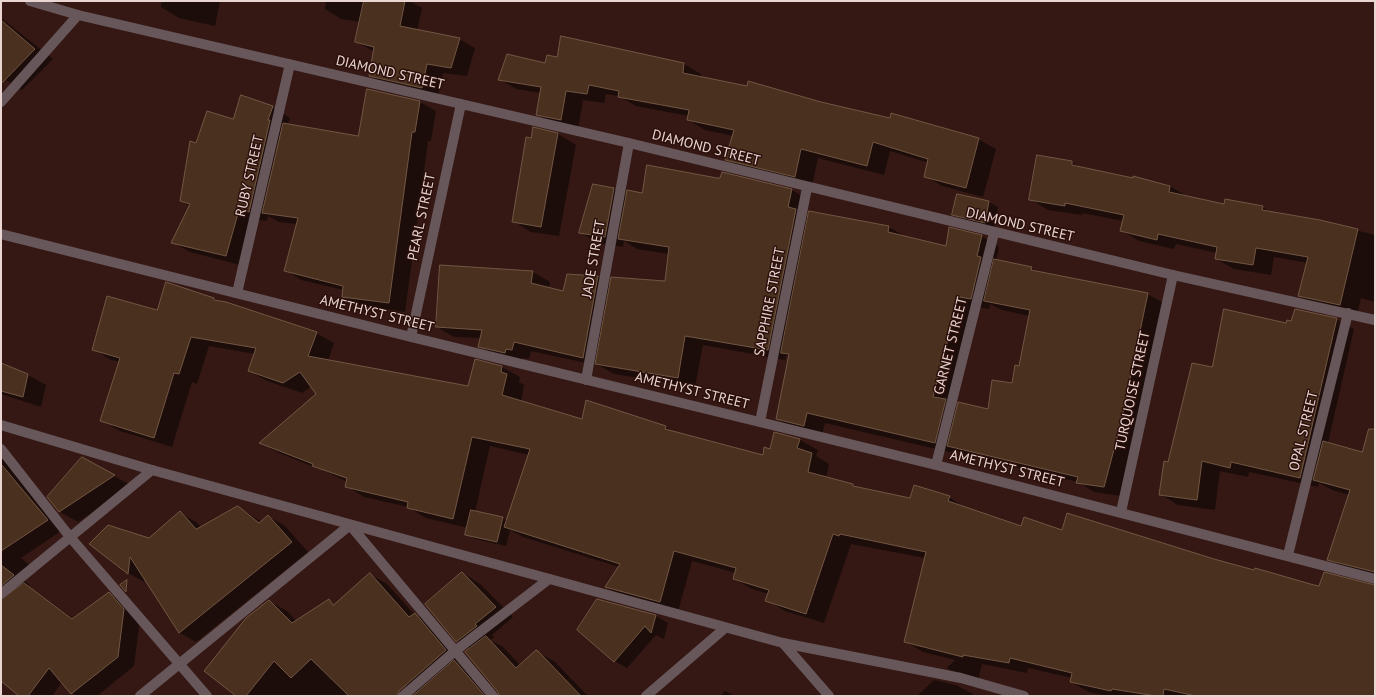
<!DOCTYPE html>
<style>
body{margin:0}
#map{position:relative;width:1376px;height:697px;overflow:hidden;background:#351814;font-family:"PT Sans",sans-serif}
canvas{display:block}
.frame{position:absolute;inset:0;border:2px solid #e9d5d1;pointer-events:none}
</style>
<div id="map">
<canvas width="1376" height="697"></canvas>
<div class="frame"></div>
</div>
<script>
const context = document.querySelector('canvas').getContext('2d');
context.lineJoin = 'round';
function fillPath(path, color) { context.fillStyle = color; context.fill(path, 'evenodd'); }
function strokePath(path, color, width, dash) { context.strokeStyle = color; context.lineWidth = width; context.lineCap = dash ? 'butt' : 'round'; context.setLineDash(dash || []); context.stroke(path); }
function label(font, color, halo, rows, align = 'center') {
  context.font = font + ' "PT Sans",sans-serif'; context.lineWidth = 3; context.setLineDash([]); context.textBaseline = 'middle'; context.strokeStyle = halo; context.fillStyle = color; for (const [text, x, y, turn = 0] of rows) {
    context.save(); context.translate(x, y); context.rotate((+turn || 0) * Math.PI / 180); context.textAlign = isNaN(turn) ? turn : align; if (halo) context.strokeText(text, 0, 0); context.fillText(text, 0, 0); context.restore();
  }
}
const shadow = new Path2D(`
 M162,1H220L215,26L179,18L161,7Z
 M326,1H410L422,8L417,31L459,39L475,48L467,76L443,73L438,97L386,85L370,75L375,52L357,42L361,22L341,19L325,9Z
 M1,18L53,59L22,90L1,77Z
 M561,37L684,64L701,74V77L978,139L996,149L983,197L942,186L925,176L929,163L890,151L884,175L818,158L812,186L744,169L727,159L733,136L705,130L688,120L689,116L636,106L619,96L606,94L604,103L583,100L578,130L554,124L537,114L541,93L516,89L499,79L546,65L557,59Z
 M420,102L436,111L431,141H428L405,312L359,305L343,296L344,290L301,280L285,270L297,224L279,222L268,216L267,221L257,220L244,266L190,252L172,242L190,206L182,201L197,144L233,121L272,107L290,118L288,124L359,137Z
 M534,129L558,134L576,145L559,236L531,232L513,221Z
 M1038,156L1072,162L1083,169L1134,179V178L1170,186L1188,197L1225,205L1262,207L1273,213L1320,221L1375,235V302L1361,298L1357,315L1317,306L1299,296L1308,263L1274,257L1271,275L1234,269L1216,259L1217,253L1176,244L1174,249L1139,241L1121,230L1123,221L1083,213L1082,215L1048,210L1030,199Z
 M717,179L792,190L809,200L806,215L809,217L810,212L889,227L906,237L946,247L981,236L999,247L996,261L1032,268L1040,273L1147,294L1164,303L1120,496L1094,492L1078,482L965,455L954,449L953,453L825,423L822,436L795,429L777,419L790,357L786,355L785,360L703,345L695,387L614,374L600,366L531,351L529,359L523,358L522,362L496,356L479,346L481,338L454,337L437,327L441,266L533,272L550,282L549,288L563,292L568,275L598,277L611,284L666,282L669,254L637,249L624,241L623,247L598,243L580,232L594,185L614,189L627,196ZM990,304L1002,310L1030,316L1020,367L1013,384L989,410L958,408L951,404L977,307L989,309Z
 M989,202L998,207L994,227L962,219L953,214Z
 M214,299L316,333L334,343L328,361L469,388L502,367L520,377L519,382L524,385L521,402L583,420L666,427L677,434L763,457L771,450L800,440L818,450L816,456L829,464L826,478L859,489L910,499L949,497L967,509L1022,527L1063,531L1214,560L1320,587L1375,586V696H1107L1089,692L1071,682L1072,678L1028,668L1027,673L982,664L978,681L964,678L947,668L955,660L923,652L905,641L925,558L851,544L824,623L785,611L767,600L769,594L752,589L734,579L736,573L692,561L678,612L624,597L606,587L619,567L523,537L510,530L506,546L475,539L466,534L468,528L426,518L408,507L364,497L346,486L348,482L322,470L352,481V479L317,467L319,469L279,453L261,443L318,395L312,386L302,393L267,381L249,371L255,354L209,346L197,384L192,382L172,447L120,431L102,421L120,362L111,360L93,349L158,311ZM490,446L529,455L507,520L502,518L475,512Z
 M1336,319L1354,329L1328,443L1375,456V577L1347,570L1329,559L1349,495L1332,490L1319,483L1318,487L1249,472L1248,477L1220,471L1215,510L1178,505L1160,494L1169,463L1212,369L1287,324Z
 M1,364L28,375L46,385L41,407L1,394Z
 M1,455L64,529L21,558L31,566L19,577L30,585L28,586L74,619L109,594L126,603L140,619L134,666L97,696H76L62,682L52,696H20L1,680Z
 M82,458L132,486L78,522L60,512L48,497Z
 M238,507L262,522L268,516L285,526L308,552L196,642L180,633L145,578L144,582L128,573L90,544L149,539L180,513L196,522L201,527Z
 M463,573L480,584L513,617L492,635L494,637L490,640L503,647L520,665L538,652L555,662L588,696H500L499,691L470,649L457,641Z
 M370,574L387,584L414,614L432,623L462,660L458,663L471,671L492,696H416L418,693L405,685Z
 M598,600L656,616L668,623L664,639L656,635L627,668L614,661Z
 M269,601L287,611L367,696H237Z
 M934,680L956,685L973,694L972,696H917Z
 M725,691L735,696H720Z
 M814,694L818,696H811Z`);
const building = new Path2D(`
 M364,1H405L400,26L460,38L451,68L427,64L422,88L369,76L374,47L355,42Z
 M1,20L35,49L1,84Z
 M561,36L684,63L683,73L747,86L748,81L821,102L890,118L891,113L979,138L966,188L924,177L928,159L873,142L867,166L801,149L795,177L725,160L734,130L687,120L689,110L618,97L619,91L589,85L587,94L566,91L561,120L536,115L541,87L498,80L507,54L545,63L547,55L557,57Z
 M367,89L420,101L415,132H412L389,303L342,297L343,286L284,271L298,218L262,213L283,123L358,136Z
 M241,95L273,106L268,120H270L249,212L239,210L226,256L171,243L190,204L180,201L190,141L196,143L207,111L233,119Z
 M533,127L558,133L541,227L512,222L526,137L531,138Z
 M1037,155L1072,161V165L1133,178V176L1170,186L1169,192L1224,204L1225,199L1263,206L1262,210L1320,220L1358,229L1340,305L1298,296L1308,257L1256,248L1253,265L1215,259L1217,247L1158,234L1157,240L1120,231L1124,215L1065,203V206L1029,200Z
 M647,165L717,178H720L722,172L792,189L788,207L796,209L768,350L685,336L678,378L595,364L611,277L665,281L669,247L618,239L627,190L642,193Z
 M593,184L614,188L605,237L579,233Z
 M957,194L989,201L985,223L952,215Z
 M809,211L889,226L888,232L946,246L949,227L982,235L977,256L981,257L971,299L959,297L933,397L946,399L935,443L807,413L804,426L776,419L789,354L781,353Z
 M994,259L1032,267L1031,270L1148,293L1120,427L1104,487L1076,483L1078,477L947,446L958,402L988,409L992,380L1012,383L1015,365L1019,366L1030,310L984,301Z
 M440,265L533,271L531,283L563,291L567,274L598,276L583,358L514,342L512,350L506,349L505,353L478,347L482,330L436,327Z
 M166,282L214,298V300L226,302L317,332L308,356L468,386L475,359L502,366L501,372L507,374L502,395L582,419L586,400L666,426L665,429L763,455L764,447L770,449L774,432L800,439L797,448L812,453L808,472L853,484V486L910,498L914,485L950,496L948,501L1021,526L1024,517L1062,530L1067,513L1214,559L1254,570L1255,568L1314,585L1319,586L1324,572L1375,585V696H1196L1164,689L1163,696H1156L1112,689L1111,691L1070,682L1072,673L1010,658L1009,663L963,655V657L904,642L926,552L840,534L839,536L833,534L806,614L765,601L769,590L733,579L736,568L674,551L660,602L605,587L620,564L504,527L530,449L472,437L453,519L407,508L408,502L345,487L347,478L312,466L313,464L259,443L316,394L300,372L283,383L248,371L256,348L191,337L179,374L174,373L154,438L100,421L120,358L92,350L107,296L157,310Z
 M1224,309L1286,323L1287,320L1291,321L1295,309L1337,318L1300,478L1231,462L1230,468L1202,461L1197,500L1159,495L1164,461L1168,462L1192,363L1212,367Z
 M1,363L28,374L23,397L1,391Z
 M1369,429H1375V572L1327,560L1350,490L1313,480L1323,441L1362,452Z
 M82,457L115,475L59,512L47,497Z
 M1,464L48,520L1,551Z
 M238,506L259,523L268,515L292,542L179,633L130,557L128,574L89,544L108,525L149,538L180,511L196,529Z
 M471,510L503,517L497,542L465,535Z
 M1,565L14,575L1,586Z
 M462,572L496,607L475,624L477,626L456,642L425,604Z
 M370,573L409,617L415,613L446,650L399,691L397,696H349L311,659L291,678L274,661L246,696H236L204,671L246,618L269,600L292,623L329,599L333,605Z
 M127,580L126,592L120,585Z
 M24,583L72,619L109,592L124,609L118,657L71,694L49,668L28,696H19L1,681V600Z
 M597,599L656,615L651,633L645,626L614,662L577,630Z
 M486,636L516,668L536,650L538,651L581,696H499L498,692L465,652Z
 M454,660L485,696H413Z`);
const lane = new Path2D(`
 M1,449L70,537L207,696
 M1,594L152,470
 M783,643L829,696
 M140,696L350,525L493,696
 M403,696L455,651L549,579
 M646,696L725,628`);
const street = new Path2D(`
 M30,1L78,15L629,143L1173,275L1375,320
 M1,102L78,15
 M1,234L411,337L936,465L1375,579
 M237,293L290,64
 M411,337L461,104
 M586,380L629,143
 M760,422L807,188
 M1,425L152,470L783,643L961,678L1024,696
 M936,465L994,233
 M1121,512L1173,275
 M1288,555L1348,313`);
const streetNames = [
 ["DIAMOND STREET",390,73,13],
 ["DIAMOND STREET",706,148,14],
 ["RUBY STREET",250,176,-77],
 ["PEARL STREET",422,217,-78],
 ["DIAMOND STREET",1020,225,13],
 ["JADE STREET",594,259,-80],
 ["SAPPHIRE STREET",770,302,-79],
 ["AMETHYST STREET",377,314,14],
 ["GARNET STREET",951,346,-76],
 ["AMETHYST STREET",692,391,14],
 ["TURQUOISE STREET",1133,391,-78],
 ["OPAL STREET",1304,431,-76],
 ["AMETHYST STREET",1007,469,14]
];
fillPath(shadow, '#0007');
fillPath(building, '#4a311f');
strokePath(building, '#725643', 1);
strokePath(lane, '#67575b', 10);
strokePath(street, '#67575b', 10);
label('14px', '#e9d5d1', '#2b0f0b', streetNames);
</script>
